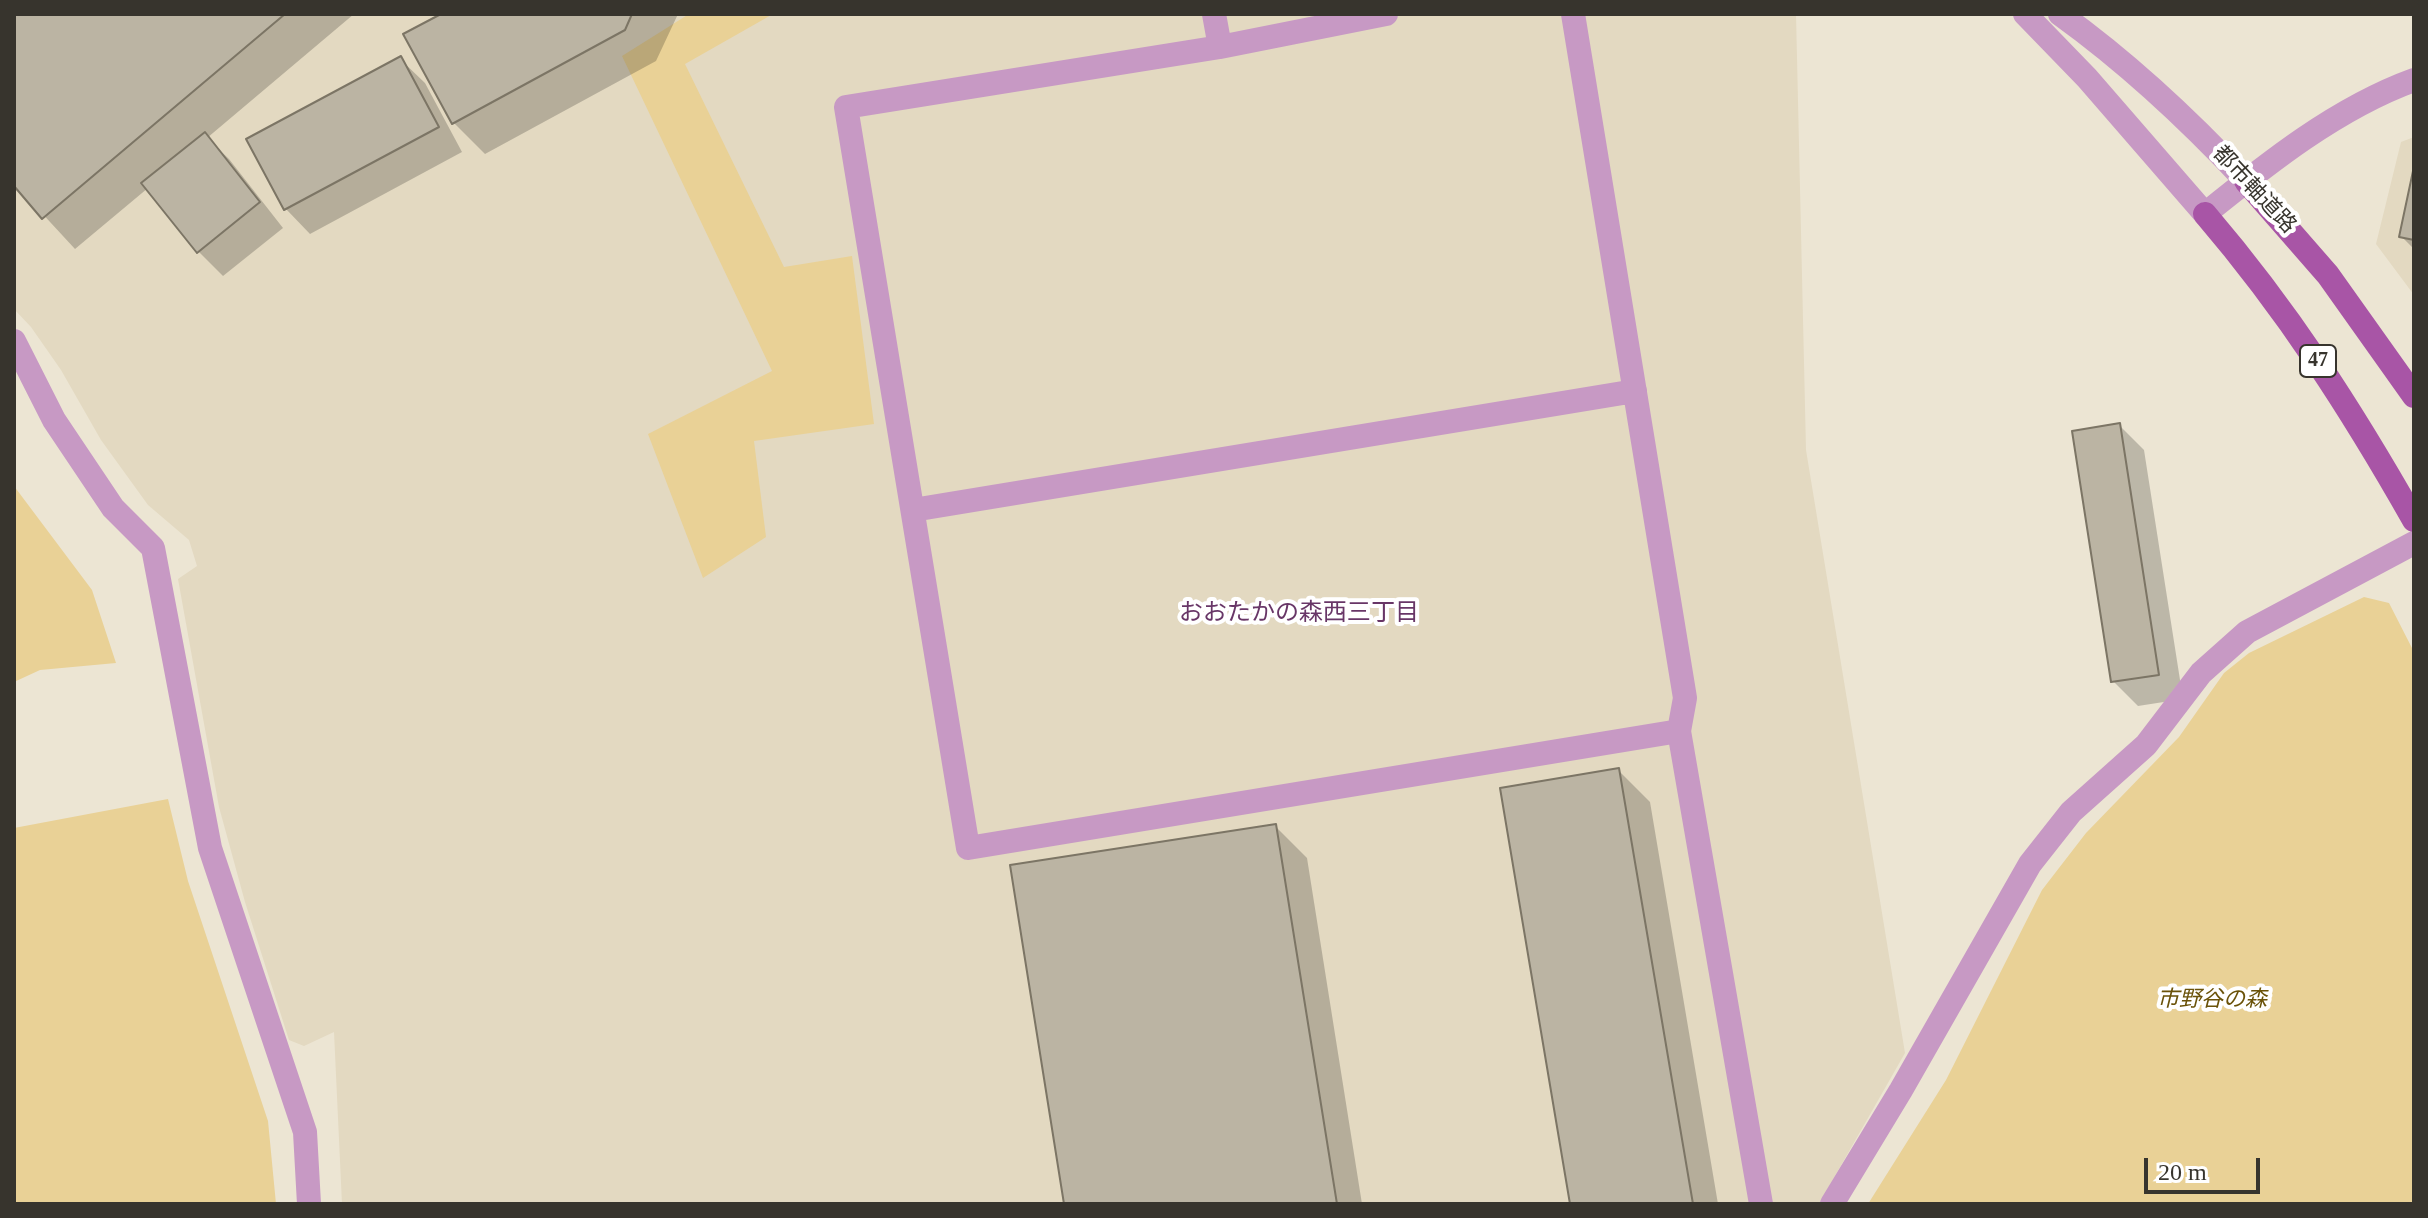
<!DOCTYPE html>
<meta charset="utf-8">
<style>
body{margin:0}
#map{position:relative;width:2428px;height:1218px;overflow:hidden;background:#ece5d3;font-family:"Times New Roman",serif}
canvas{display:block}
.frame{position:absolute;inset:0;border:16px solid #37342d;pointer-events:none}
.scale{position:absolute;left:2144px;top:1158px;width:116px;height:36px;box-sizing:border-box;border:4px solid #37342d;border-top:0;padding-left:10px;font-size:24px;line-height:28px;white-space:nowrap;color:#37342d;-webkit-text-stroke:6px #fff;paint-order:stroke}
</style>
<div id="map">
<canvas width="2428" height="1218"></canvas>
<div class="frame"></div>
<div class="scale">20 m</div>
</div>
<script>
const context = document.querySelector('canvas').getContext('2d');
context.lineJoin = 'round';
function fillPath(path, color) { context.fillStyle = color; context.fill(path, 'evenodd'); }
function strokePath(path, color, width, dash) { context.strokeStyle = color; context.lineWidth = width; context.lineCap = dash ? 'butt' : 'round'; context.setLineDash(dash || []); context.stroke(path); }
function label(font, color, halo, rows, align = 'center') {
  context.font = font + ' "Times New Roman","Noto Sans JP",serif'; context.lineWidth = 8; context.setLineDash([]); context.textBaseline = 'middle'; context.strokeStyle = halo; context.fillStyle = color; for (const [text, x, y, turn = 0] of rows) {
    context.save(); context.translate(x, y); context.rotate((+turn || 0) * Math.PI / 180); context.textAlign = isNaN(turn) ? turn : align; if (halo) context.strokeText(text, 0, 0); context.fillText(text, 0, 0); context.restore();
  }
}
const built = new Path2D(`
 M14,14H1796L1806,450L1905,1053L1819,1204H342L334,1032L304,1046L289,1040L245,902L219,807L178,579L197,566L189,540L148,505L101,440L61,370L31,327L14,309Z
 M2414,137V295L2376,244L2401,142Z`);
const green = new Path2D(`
 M689,14H773L685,64L784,267L852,256L874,424L754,441L766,537L703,578L648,434L772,371L622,56Z
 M14,486L92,590L116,663L40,670L14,682Z
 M2364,597L2389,603L2414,652V1204H1868L1946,1080L2042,890L2086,833L2179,737L2224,673L2249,653Z
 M168,799L188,881L268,1121L276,1204H14V828Z`);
const shadow = new Path2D(`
 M14,14H354L207,138L229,159L283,228L223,276L198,251L148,188L75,249L14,183Z
 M445,14H678L656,61L485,154L453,122Z
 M400,59L425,83L462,152L310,234L286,209L249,140Z
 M2414,177V249L2401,236Z
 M2120,426L2144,450L2183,699L2138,706L2113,681Z
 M1618,770L1650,802L1718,1204H1572Z
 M1275,826L1307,858L1362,1204H1066Z`);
const building = new Path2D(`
 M14,14H285L42,219L14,186Z
 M441,14H632L625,30L452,124L403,34Z
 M401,56L439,127L284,210L246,139Z
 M205,132L260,202L197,253L141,183Z
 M2413,171H2414V240L2399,237Z
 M2120,423L2159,675L2111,682L2072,431Z
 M1619,768L1693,1204H1570L1500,788Z
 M1276,824L1337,1204H1064L1010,865Z`);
const minor = new Path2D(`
 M1214,14L1220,47L846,107L968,848L1679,731L1761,1204
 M1573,14L1685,698L1679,731
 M2025,14L2087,78L2205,214C2268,163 2337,108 2414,80
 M2060,14C2128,63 2189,120 2246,181
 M1220,47L1386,14
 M14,341L54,420L113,508L153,548L210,848L305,1132L309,1204
 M913,510L1635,391
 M1832,1204L1901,1090L2030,864L2071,812L2146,745L2201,673L2247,632L2414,543`);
const major = new Path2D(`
 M2246,181L2328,275L2414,396
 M2205,214C2288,311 2351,409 2414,520`);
const shields = [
 [2318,361,36]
];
const shieldNames = [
 ["47",2318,361]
];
const streetNames = [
 ["都市軸道路",2254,190,47]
];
const parkNames = [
 ["市野谷の森",2212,1000]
];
const neighbourhoodNames = [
 ["おおたかの森西三丁目",1299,614]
];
fillPath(built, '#e3d9c1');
fillPath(green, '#e9d196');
fillPath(shadow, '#0003');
fillPath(building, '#bbb4a3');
strokePath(building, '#7c7565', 2);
strokePath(minor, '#c799c4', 24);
strokePath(major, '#a855a6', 24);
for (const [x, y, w] of shields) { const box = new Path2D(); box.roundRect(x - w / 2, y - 16, w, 32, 6); context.fillStyle = '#fff'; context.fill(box); strokePath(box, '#37342d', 2); }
label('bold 20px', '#37342d', null, shieldNames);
label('22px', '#37342d', '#fff', streetNames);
label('italic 22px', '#6a5209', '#fff', parkNames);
label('24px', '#683667', '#fff', neighbourhoodNames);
</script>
